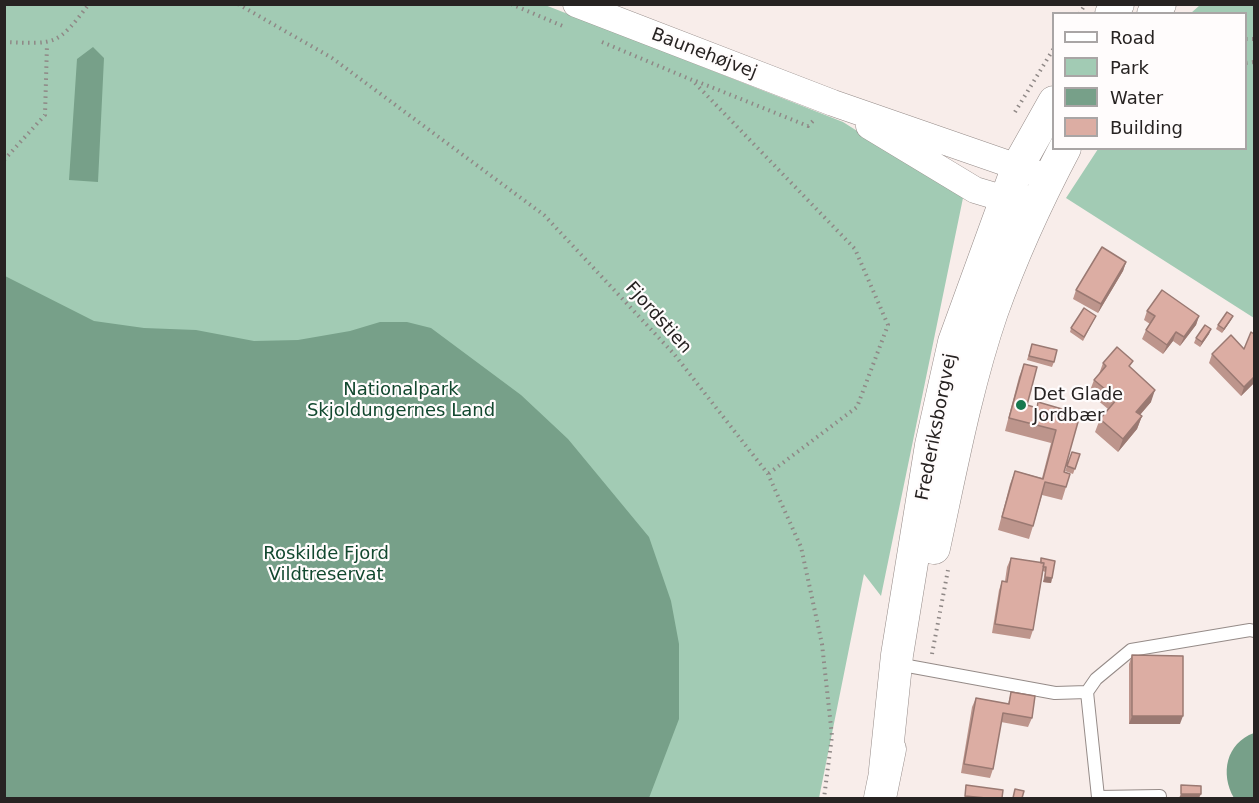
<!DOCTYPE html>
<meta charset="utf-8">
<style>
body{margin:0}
#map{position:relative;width:1259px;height:803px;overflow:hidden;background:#f8edea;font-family:"DejaVu Sans",sans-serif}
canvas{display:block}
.frame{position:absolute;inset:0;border:6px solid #272322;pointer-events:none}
.legend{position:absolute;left:1052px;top:12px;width:195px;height:138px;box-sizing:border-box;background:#fffcfc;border:2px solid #a9a5a5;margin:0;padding:8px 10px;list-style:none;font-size:18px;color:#272322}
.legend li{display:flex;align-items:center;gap:12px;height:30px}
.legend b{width:30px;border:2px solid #a9a5a5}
</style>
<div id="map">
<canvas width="1259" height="803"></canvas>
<div class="frame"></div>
<ul class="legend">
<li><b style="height:8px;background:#fff"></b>Road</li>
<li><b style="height:16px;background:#a2cbb4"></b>Park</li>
<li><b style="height:16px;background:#77a089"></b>Water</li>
<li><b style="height:16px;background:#dcada3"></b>Building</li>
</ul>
</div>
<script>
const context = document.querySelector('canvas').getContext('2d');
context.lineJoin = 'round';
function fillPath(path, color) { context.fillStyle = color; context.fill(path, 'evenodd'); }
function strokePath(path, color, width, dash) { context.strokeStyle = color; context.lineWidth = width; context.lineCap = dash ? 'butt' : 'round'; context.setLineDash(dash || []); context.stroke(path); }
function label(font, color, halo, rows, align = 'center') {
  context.font = font + ' "DejaVu Sans",sans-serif'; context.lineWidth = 4.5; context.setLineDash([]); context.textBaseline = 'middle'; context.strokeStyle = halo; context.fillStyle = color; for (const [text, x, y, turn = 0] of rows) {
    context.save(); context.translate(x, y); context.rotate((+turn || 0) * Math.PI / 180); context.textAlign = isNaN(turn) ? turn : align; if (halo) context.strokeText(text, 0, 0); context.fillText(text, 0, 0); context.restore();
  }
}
const green = new Path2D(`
 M5,5H545L843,122L963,198L881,596L864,574L819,798H5Z
 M1200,5H1254V318L1066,198L1098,149L1246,148V14L1191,13Z`);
const water = new Path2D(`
 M93,47L104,58L98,182L69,180L77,59Z
 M5,276L94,321L144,328L196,330L254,341L298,340L350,331L380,322H407L431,328L521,395L568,439L649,537L671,601L679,644V719L649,798H5Z
 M1254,733V798H1234C1220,774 1226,743 1254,733Z`);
const path = new Path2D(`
 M238,4L332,58L544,215L674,354L768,474L801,547L822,644L832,736L824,798
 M511,4L565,27
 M1079,14L1085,5
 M1246,39H1254
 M4,42C56,44 57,46 89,4
 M602,42L692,80L855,249L888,325L857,407L768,474
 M1246,63L1254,62
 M696,81L808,126L813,121
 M1015,112L1054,48
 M4,160L45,115L47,44
 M932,654L948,570`);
const service = new Path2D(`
 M908,666L1055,693L1087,692
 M1160,796L1098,797L1087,692L1096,679L1131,650L1250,630L1254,631`);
const minor = new Path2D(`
 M576,4L833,103L1035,173
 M869,126L975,190L1025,205`);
const tertiary = new Path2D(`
 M1111,14L1118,4
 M1153,14L1160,4
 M934,548C951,470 966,388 992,312C1012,256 1037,201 1065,148
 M885,770L897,655L931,445L954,342L1018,166L1054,102
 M880,798L890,749`);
const wall = new Path2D(`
 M1126,262L1123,271L1098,313L1073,299L1076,290Z
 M1147,311L1199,316L1196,325L1180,346L1173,341L1163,354L1142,339L1146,330L1150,324L1144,320Z
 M1096,316L1083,341L1070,332L1071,328Z
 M1231,320L1222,333L1216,329L1218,325Z
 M1211,329L1209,334L1200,347L1194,343L1196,338Z
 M1032,344L1054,362L1052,367L1027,360Z
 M1212,354L1254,383L1241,396L1209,363Z
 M1103,363L1131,368L1151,402L1140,415L1142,416L1137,429L1118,452L1095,432L1100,419L1108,409L1089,393L1094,380L1099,374Z
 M1024,364L1027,405L1060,416L1066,487L1062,500L1042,495L1033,526L1029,539L998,530L1010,484L1015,471L1042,478L1051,443L1005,431L1019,377Z
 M1072,452L1080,454L1073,474L1065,471Z
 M1011,558L1040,563L1041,558L1052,578L1051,583L1043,582L1045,572L1043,571L1033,630L1030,639L992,633L999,590L1002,581H1005L1007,567Z
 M1132,655L1180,724H1129V664Z
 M1011,692L1032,718L1028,727L1001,722L993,769L990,778L961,773L972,707L976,698L1008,704Z`);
const shadedWall = new Path2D(`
 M1126,262L1123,271L1098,313L1101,304Z
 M1199,316L1196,325L1180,346L1184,337Z
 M1233,316L1231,320L1222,333L1224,329Z
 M1211,329L1209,334L1200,347L1202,342Z
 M1176,332L1173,341L1163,354L1167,345Z
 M1254,377V383L1241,396L1244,387Z
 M1155,390L1151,402L1132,424L1136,412Z
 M1142,416L1137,429L1118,452L1123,439Z
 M1045,577L1052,578L1051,583L1043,582Z
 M1132,716H1183L1180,724H1129Z
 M1181,794H1201L1199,798H1179Z
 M965,796L986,798H964Z`);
const building = new Path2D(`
 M1102,247L1126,262L1101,304L1076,290Z
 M1162,290L1199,316L1184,337L1176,332L1167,345L1146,330L1155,316L1147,311Z
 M1084,308L1096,316L1084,337L1071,328Z
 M1227,312L1233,316L1224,329L1218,325Z
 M1205,325L1211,329L1202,342L1196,338Z
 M1251,332L1254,334V377L1244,387L1212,354L1231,335L1244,349Z
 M1032,344L1057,350L1054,362L1029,356Z
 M1117,347L1133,361L1129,366L1155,390L1136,412L1142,416L1123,439L1100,419L1117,399L1094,380L1106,366L1103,363Z
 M1024,364L1037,367L1027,405L1037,408L1038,402L1062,409L1060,416L1078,422L1064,472L1070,474L1066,487L1045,482L1033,526L1002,517L1015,471L1043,479L1056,430L1009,418Z
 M1072,452L1080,454L1075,469L1067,466Z
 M1011,558L1044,563L1033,630L995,624L1002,581L1007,582Z
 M1041,558L1055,561L1052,578L1045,577L1046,567H1043L1044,563H1041Z
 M1132,655L1183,656V716H1132Z
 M1011,692L1035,696L1032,718L1003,713L993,769L964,764L976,698L1009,704Z
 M966,785L1003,790L1002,798H986L965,796Z
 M1181,785L1201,786V794H1181Z
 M1015,789L1024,791L1022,798H1013Z`);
const markers = [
 [1021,405,6,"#17784f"]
];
const streetNames = [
 ["Baunehøjvej",704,54,21],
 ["Fjordstien",658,318,48],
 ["Frederiksborgvej",937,427,-79]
];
const parkNames = [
 ["Nationalpark",401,390],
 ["Skjoldungernes Land",401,411],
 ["Roskilde Fjord",326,554],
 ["Vildtreservat",326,575]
];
const poiNames = [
 ["Det Glade",1033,395],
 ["Jordbær",1033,416]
];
fillPath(green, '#a2cbb4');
fillPath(water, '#77a089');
strokePath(service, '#958b88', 14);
strokePath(minor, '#958b88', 27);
strokePath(tertiary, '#958b88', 33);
strokePath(path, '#8f8886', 4, [1.5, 4.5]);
strokePath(service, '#fff', 12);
strokePath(minor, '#fff', 26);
strokePath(tertiary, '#fff', 32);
fillPath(wall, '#bd958c');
fillPath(shadedWall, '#9a7972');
fillPath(building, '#dcada3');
strokePath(building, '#9a7972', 1.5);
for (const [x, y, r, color] of markers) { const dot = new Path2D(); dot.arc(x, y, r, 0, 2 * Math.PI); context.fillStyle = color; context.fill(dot); strokePath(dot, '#fffcfc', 2); }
label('18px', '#272322', '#fffcfc', streetNames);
label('18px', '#12482f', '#fffcfc', parkNames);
label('18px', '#272322', '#fffcfc', poiNames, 'left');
</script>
